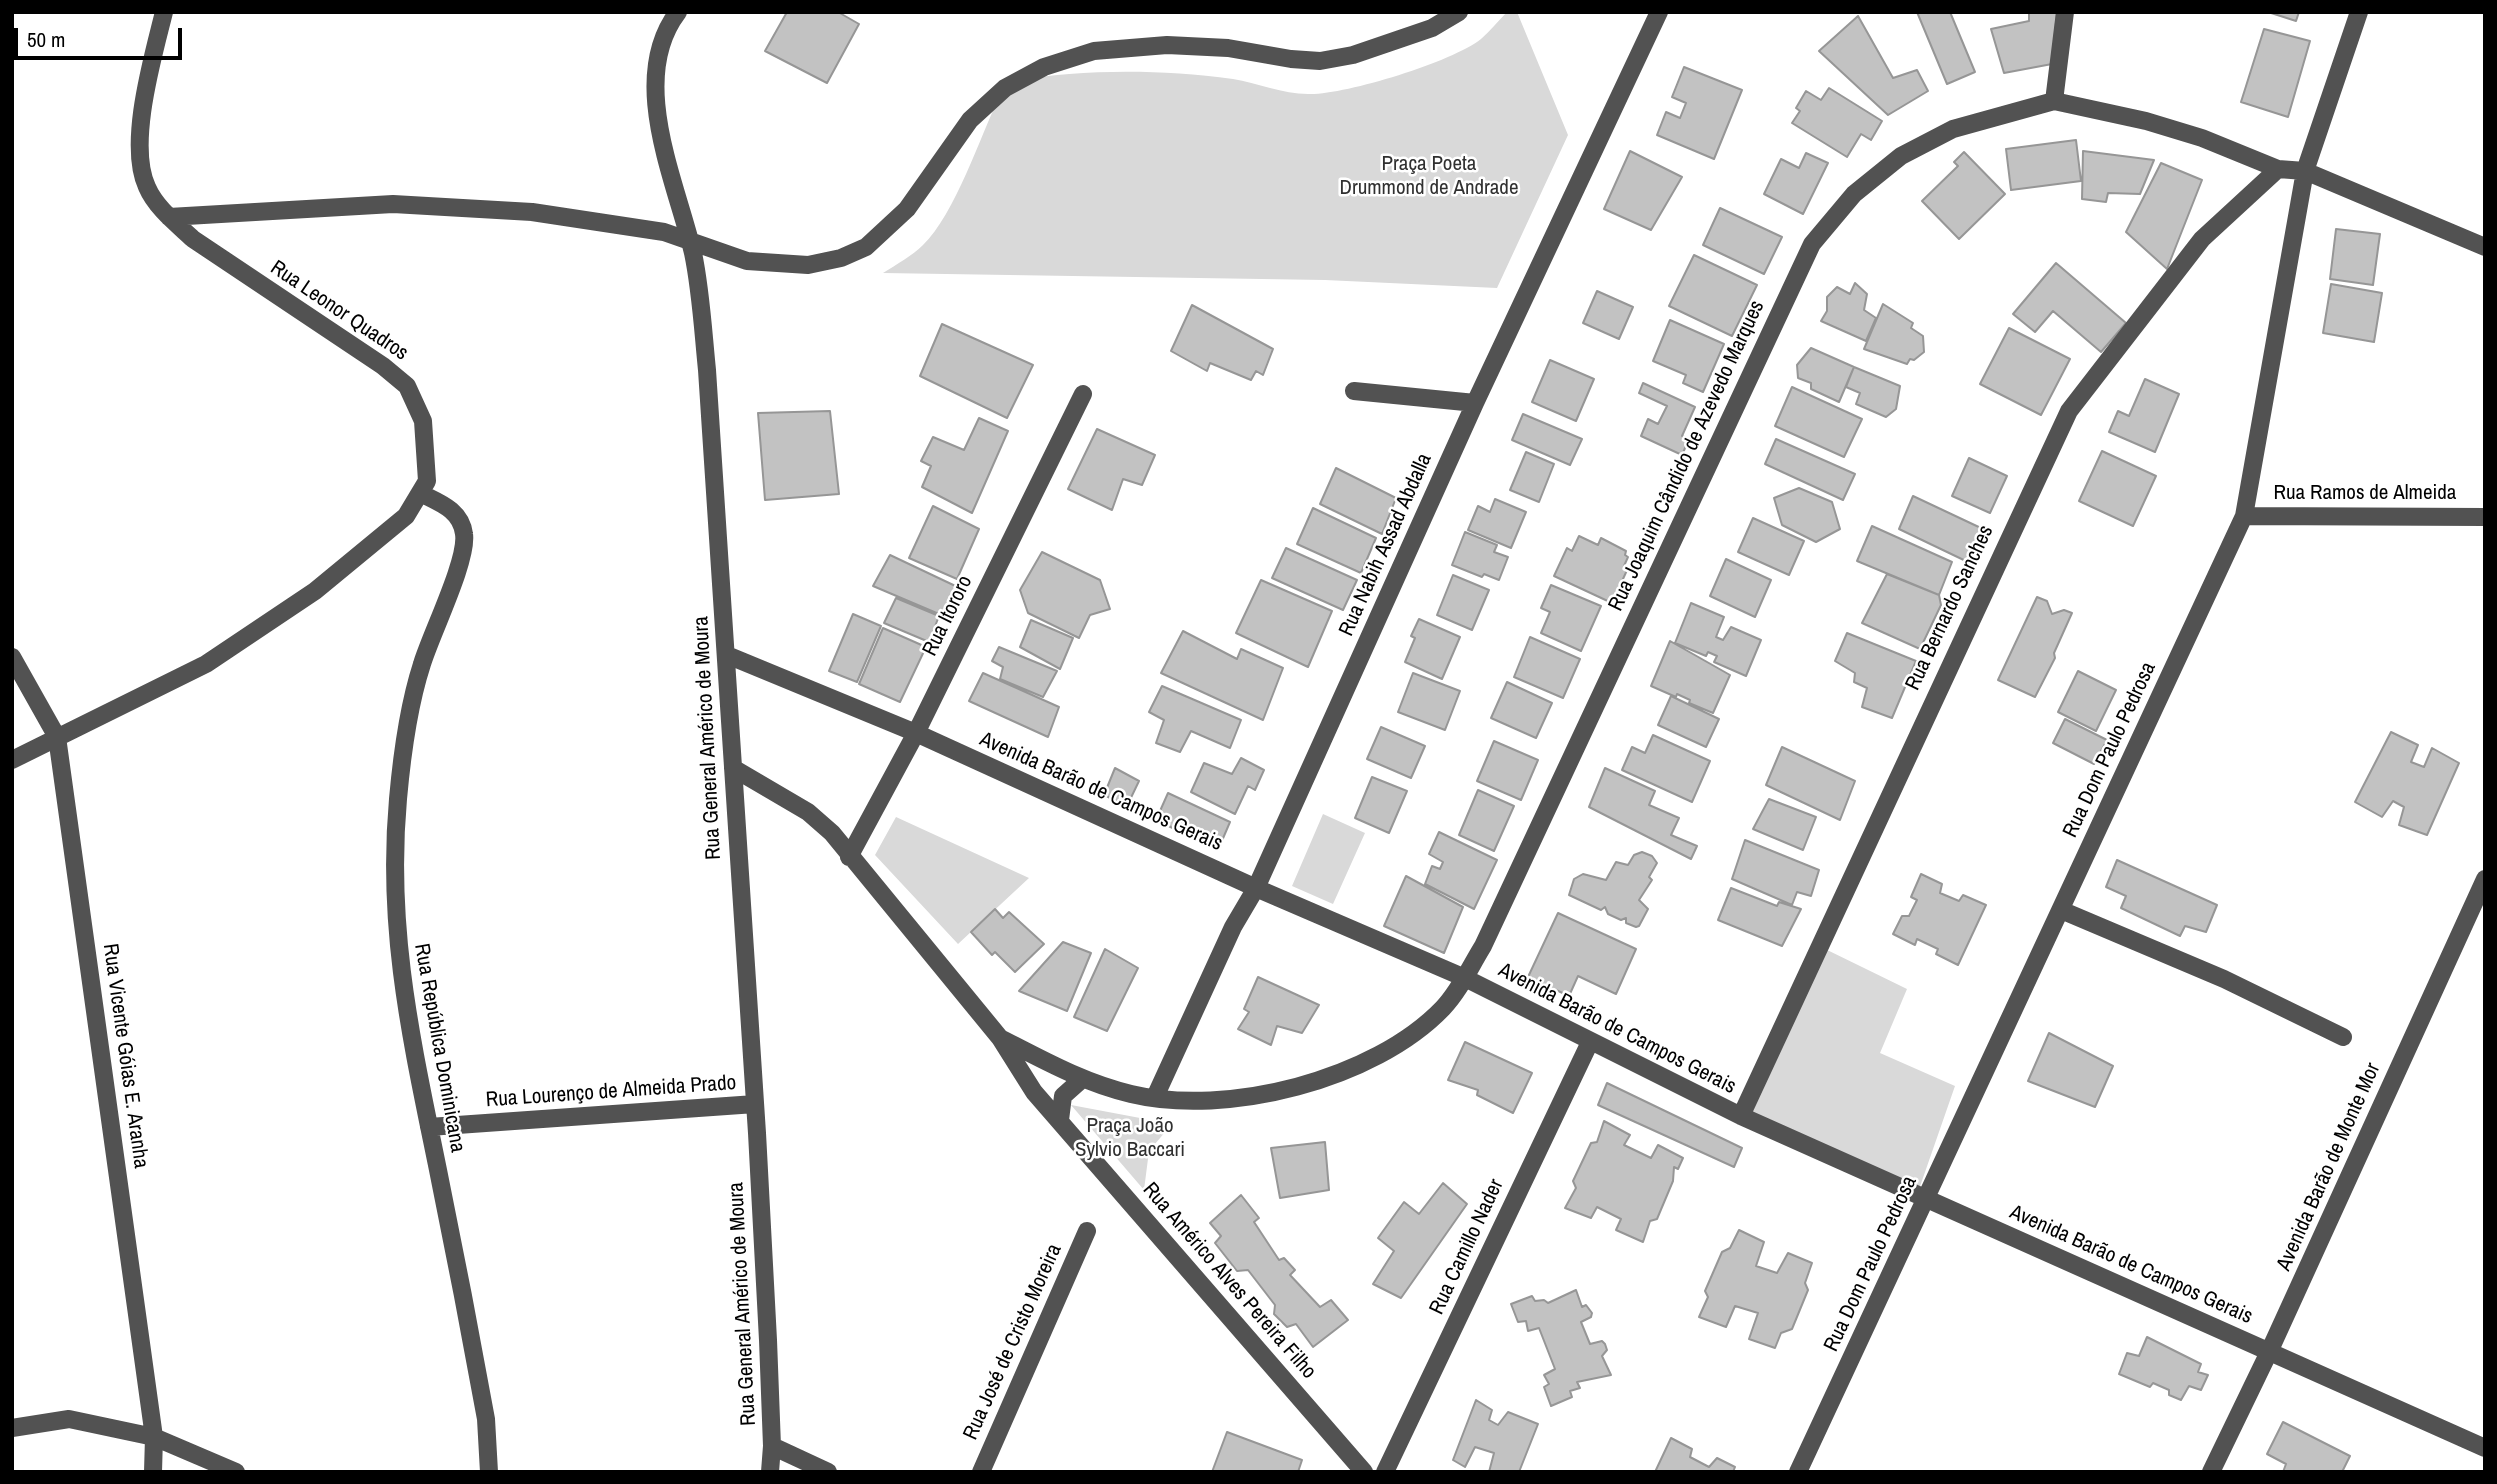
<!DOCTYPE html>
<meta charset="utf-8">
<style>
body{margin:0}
#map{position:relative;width:2497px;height:1484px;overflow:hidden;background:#fff;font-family:"Archivo Narrow",sans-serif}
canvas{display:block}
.frame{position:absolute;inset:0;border:14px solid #000;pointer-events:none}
.scale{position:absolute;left:14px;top:28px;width:168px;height:32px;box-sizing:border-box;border:4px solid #000;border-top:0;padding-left:9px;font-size:21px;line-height:24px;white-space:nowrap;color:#000;-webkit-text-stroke:5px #fff;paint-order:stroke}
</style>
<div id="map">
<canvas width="2497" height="1484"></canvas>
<div class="frame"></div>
<div class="scale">50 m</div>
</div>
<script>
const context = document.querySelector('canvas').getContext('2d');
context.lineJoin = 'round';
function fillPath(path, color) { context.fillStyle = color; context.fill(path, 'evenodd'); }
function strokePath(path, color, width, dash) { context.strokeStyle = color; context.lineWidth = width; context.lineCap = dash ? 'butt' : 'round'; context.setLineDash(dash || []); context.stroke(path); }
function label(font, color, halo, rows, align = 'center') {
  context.font = font + ' "Archivo Narrow",sans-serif'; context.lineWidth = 5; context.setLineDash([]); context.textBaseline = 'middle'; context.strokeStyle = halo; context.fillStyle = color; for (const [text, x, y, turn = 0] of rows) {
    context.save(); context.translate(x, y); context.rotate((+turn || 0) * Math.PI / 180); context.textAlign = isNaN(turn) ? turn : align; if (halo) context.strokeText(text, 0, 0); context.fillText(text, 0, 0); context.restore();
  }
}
const green = new Path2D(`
 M1507,12H1517L1568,135L1497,288L1325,280L883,273C897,264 912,256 923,245C955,214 980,137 1000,95L1011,81C1086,69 1157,69 1233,79C1258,83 1285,95 1311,94C1347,94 1452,62 1481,39C1490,31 1498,21 1507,12Z
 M1323,814L1365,833L1333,904L1292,886Z
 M896,817L1029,878L958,944L875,855Z
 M1819,946L1907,989L1880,1053L1955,1086L1917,1195L1741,1116Z
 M1071,1105L1172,1124L1149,1151L1144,1190Z`);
const building = new Path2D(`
 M787,12H838L859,24L827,83L765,51Z
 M1917,12H1950L1975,72L1947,84Z
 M2029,12H2057L2052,64L2004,73L1991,29L2029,21Z
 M2268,12H2299L2296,21Z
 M1858,16L1893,78L1917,70L1928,91L1888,115L1819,51Z
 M2264,29L2310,41L2288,117L2241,102Z
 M1684,67L1742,90L1714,159L1657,135L1666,112L1680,118L1686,103L1672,97Z
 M1829,88L1882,121L1871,140L1861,134L1847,157L1792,123L1800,111L1796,108L1806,91L1821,100Z
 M2076,140L2081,181L2011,190L2006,149Z
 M1630,151L1682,177L1651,230L1604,209Z
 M2083,151L2154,160L2140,194L2108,193L2106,202L2082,199Z
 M1964,152L2005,194L1959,239L1922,201L1958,166L1954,162Z
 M1806,153L1828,163L1803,214L1764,194L1781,159L1799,168Z
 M2161,163L2202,180L2167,269L2126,232Z
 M1720,208L1782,237L1764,274L1703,245Z
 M2336,229L2380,234L2373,285L2330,279Z
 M1694,255L1757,285L1732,336L1669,306Z
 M2056,263L2126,323L2101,352L2053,311L2035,332L2013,314Z
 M1855,283L1867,294L1864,310L1876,318L1866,341L1821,321L1827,311V297L1837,287L1850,294Z
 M2331,284L2382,293L2374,342L2323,333Z
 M1597,291L1633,307L1619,339L1583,323Z
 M1883,304L1913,323L1911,328L1923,336L1924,352L1914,360L1910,359L1907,364L1864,349Z
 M1192,305L1273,349L1263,375L1256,371L1251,380L1210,363L1207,371L1171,351Z
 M1670,320L1724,344L1703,392L1683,383L1686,375L1653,361Z
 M942,324L1033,365L1007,418L920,376Z
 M2009,328L2070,359L2041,415L1980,384Z
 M1811,348L1854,367L1839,402L1811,389V383L1798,378L1797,365Z
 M1550,360L1594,379L1576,421L1532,402Z
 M1854,367L1900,386L1896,409L1886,417L1856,404L1860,393L1846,387Z
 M2145,379L2179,394L2155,452L2109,432L2118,411L2129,416Z
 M1643,383L1695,407L1682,436L1689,439L1682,455L1641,436L1648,419L1658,424L1667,406L1639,393Z
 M1792,387L1862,419L1844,457L1775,426Z
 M830,411L839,494L765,500L758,413Z
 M1523,414L1582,439L1570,465L1512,440Z
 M979,418L1008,431L972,513L922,487L931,466L921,461L933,437L964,450Z
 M1097,429L1155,455L1142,485L1123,479L1112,510L1068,489Z
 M1776,439L1855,474L1843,500L1765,464Z
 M2102,451L2156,476L2133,526L2079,501Z
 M1526,452L1554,464L1539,502L1510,490Z
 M1969,458L2007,476L1990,513L1952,496Z
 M1336,468L1396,498L1382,534L1320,504Z
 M1799,488L1832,502L1840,529L1816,542L1782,525L1774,498Z
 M1913,496L1983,529L1970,563L1899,529Z
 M1495,499L1526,512L1511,548L1468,530L1478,506L1490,512Z
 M933,506L979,529L957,579L909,558Z
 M1313,508L1376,538L1361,573L1297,544Z
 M1753,518L1804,541L1789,575L1738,552Z
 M1872,526L1952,562L1939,595L1857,561Z
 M1465,532L1497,545L1494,552L1508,557L1499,580L1484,574L1482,577L1452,565Z
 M1579,536L1598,545L1601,538L1626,551L1625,555L1628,557L1624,566L1628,568L1612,603L1554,576L1567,548L1572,551Z
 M1286,548L1357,580L1343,610L1272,578Z
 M1042,552L1100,580L1110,609L1090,615L1079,638L1028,613L1020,590Z
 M890,555L966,591L953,620L873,586Z
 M1726,559L1771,580L1755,617L1710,596Z
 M1887,574L1939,595L1941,605L1920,649L1862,623Z
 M1453,575L1489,590L1472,630L1437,615Z
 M1261,580L1332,611L1308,667L1236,633Z
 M1551,585L1601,606L1581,651L1541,633L1550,612L1541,608Z
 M2037,597L2047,601L2052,614L2064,610L2072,613L2054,653L2055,658L2035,697L1998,680Z
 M896,598L939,616L929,642L884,623Z
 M1691,603L1724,617L1716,637L1723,640L1731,627L1761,640L1746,676L1714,662L1717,656L1708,652L1706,656L1675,643Z
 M853,614L881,626L857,682L829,671Z
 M1419,619L1460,637L1442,679L1405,662L1415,638L1411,636Z
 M1031,620L1073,638L1060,669L1020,647Z
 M883,628L926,647L900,702L859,684Z
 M1183,631L1237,659L1241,649L1283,668L1263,720L1161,673Z
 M1847,633L1916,661L1892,718L1862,707L1867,688L1854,682L1855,673L1835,661Z
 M1530,637L1580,659L1563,698L1514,677Z
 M1670,641L1730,675L1713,713L1689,703L1690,700L1677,694L1676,697L1651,686Z
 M999,647L1057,671L1043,697L1000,679L1003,667L992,661Z
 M2078,671L2116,690L2096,731L2058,712Z
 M983,673L1059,707L1048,737L969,701Z
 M1413,673L1460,691L1445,730L1398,712Z
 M1507,682L1552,703L1536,738L1491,718Z
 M1162,686L1241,720L1230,748L1191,731L1180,752L1156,743L1164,720L1149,712Z
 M1671,696L1719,719L1706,747L1658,725Z
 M2065,719L2107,740L2094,764L2053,743Z
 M1381,727L1425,746L1411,778L1367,759Z
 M2391,732L2418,745L2411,762L2424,767L2432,748L2459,763L2427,835L2399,825L2404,807L2393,801L2382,817L2355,802Z
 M1653,735L1710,761L1692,802L1622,770L1632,747L1645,753Z
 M1494,741L1538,760L1521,800L1477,781Z
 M1782,747L1855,781L1840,820L1766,785Z
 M1241,758L1264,770L1255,790L1248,786L1235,814L1191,792L1204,763L1232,774Z
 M1115,768L1139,781L1127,806L1104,795Z
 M1605,768L1655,791L1649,805L1679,818L1671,835L1697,846L1691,859L1589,807Z
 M1372,777L1407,791L1389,833L1355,818Z
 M1478,790L1514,806L1494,851L1459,835Z
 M1168,793L1230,822L1218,850L1156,820Z
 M1769,799L1816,817L1803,850L1753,829Z
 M1439,832L1497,860L1474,909L1425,884L1432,866L1440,869L1443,862L1429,854Z
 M1745,840L1819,870L1811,896L1797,892L1792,905L1732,879Z
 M1642,852L1652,856L1657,863L1649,877L1652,880L1639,900L1648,909L1639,926L1636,927L1626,923V918L1621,920L1608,914L1605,907L1601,910L1569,895L1574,879L1583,874L1606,880L1616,862L1628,865L1634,855Z
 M2117,860L2217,905L2206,932L2185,926L2180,936L2121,908L2126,896L2106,887Z
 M1921,874L1942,884L1940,893L1959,901L1963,895L1986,905L1958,965L1936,954L1938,949L1917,939L1915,945L1893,934L1902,916H1909L1917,900L1911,897Z
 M1406,876L1463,907L1444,953L1384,926Z
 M1731,888L1777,906L1779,902L1801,909L1782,946L1718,920Z
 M995,909L1003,918L1009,912L1044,944L1015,972L995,952L992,955L971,932Z
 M1558,913L1636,949L1616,994L1578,976L1569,996L1528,977Z
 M1063,942L1091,953L1067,1011L1019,991Z
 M1105,949L1138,968L1107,1031L1074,1017Z
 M1258,977L1319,1005L1302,1033L1277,1026L1271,1045L1238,1029L1249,1012L1244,1009Z
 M2049,1033L2113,1066L2095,1107L2028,1081Z
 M1465,1042L1532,1073L1513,1113L1477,1095L1478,1090L1448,1080Z
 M1607,1083L1742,1148L1734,1167L1598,1105Z
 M1604,1121L1630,1135L1624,1145L1651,1158L1658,1145L1683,1158L1678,1169L1674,1167L1673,1181L1657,1219L1650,1221L1643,1242L1616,1230L1621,1219L1597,1207L1591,1218L1565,1208L1576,1188L1573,1181L1591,1143L1597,1142Z
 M1325,1142L1329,1190L1280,1198L1271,1148Z
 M1443,1183L1467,1204L1401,1298L1373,1284L1394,1251L1378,1238L1404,1202L1419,1214Z
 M1241,1195L1259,1218L1254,1222L1279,1260L1284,1258L1295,1270L1290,1275L1320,1307L1331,1300L1348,1320L1313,1347L1296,1324L1287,1327L1274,1314L1275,1305L1248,1270L1237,1271L1215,1243L1221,1236L1210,1223Z
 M1739,1230L1764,1242L1756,1266L1777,1273L1788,1253L1812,1263L1805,1283L1808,1290L1792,1329L1781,1333L1775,1348L1749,1339L1758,1313L1735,1306L1726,1327L1699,1317L1708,1297L1705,1291L1722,1252L1730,1248Z
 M1576,1290L1582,1307L1586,1305L1592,1313L1591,1317L1581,1322L1590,1344L1602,1341L1605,1344L1607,1350L1602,1356L1611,1375L1577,1382L1580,1388L1570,1391L1572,1397L1551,1406L1544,1387L1549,1384L1544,1375L1555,1369L1539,1328L1528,1331L1526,1321L1518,1322L1511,1304L1532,1296L1535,1301L1544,1300L1548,1303Z
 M2147,1337L2201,1364L2198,1372L2208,1375L2201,1390L2189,1386L2181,1400L2169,1395V1390L2153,1383L2150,1387L2119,1374L2127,1353L2139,1356Z
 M1476,1400L1492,1410L1489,1420L1498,1425L1508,1412L1538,1424L1519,1472H1489L1494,1453L1475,1447L1465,1467L1453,1460Z
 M2283,1422L2350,1456L2342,1472H2283L2286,1464L2267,1454Z
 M1227,1432L1302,1460L1298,1472H1212Z
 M1671,1438L1692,1449L1690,1457L1709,1467L1717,1458L1735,1467L1733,1472H1655Z`);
const minor = new Path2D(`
 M678,12C627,79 676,181 693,253C701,291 703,331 707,370L757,1133L768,1340L772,1446L770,1472
 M2054,101L2065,12
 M169,217L393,204L532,212L664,232L747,261L808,265L841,258L866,247L907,209L970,120L1005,88L1044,67L1094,51L1167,45L1228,48L1291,59L1320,61L1353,55L1432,28L1459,12
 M1354,391L1475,403
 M420,493C440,503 461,510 464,534C468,560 431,634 422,664C408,707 402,754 398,799C386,931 412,1042 438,1170C455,1253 471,1336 486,1419L489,1472
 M2244,516L2485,517
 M727,655L916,733L1256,888L1465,978L1741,1116L2485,1448
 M12,657L57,737L154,1437L153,1472
 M12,760L206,664L315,591L406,516L427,481L423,421L407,386L383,366L193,239C177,224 156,208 147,187C127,144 153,57 164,12
 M733,768L808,812L832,833L1000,1038L1034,1092L1364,1472
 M849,857L916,733L1083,394
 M2061,910L2224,979L2343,1037
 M1000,1038C1043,1060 1084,1083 1131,1094C1227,1117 1374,1080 1443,1008C1460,990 1470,967 1483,946L1812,244L1854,194L1901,156L1953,129L2054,101L2146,121L2202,138L2278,169L2305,171L2485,247
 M1155,1097L1233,927L1256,888L1475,403L1659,12
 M1741,1116L2069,411L2202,239L2278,169
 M1060,1120L1063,1096L1081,1080
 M429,1127L755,1104
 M12,1428L69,1419L154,1437L236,1472
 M772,1446L828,1472
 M981,1472L1087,1231
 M1385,1472L1590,1042
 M1798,1472L2244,516L2305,171L2359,12
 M2211,1472L2269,1352L2485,879`);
const parkNames = [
 ["Praça Poeta",1429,164],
 ["Drummond de Andrade",1429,188],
 ["Praça João",1130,1126],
 ["Sylvio Baccari",1130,1150]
];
const streetNames = [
 ["Rua Leonor Quadros",339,311,34],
 ["Rua Joaquim Cândido de Azevedo Marques",1687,456,-65],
 ["Rua Ramos de Almeida",2365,493],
 ["Rua Nabih Assad Abdalla",1386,545,-66],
 ["Rua Bernardo Sanches",1950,608,-65],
 ["Rua Itororo",948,616,-64],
 ["Rua General Américo de Moura",708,738,-93],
 ["Rua Dom Paulo Pedrosa",2110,750,-65],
 ["Avenida Barão de Campos Gerais",1101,792,24],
 ["Avenida Barão de Campos Gerais",1617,1029,27],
 ["Rua República Dominicana",439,1048,80],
 ["Rua Vicente Góias E. Aranha",125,1056,82],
 ["Rua Lourenço de Almeida Prado",611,1092,-4],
 ["Avenida Barão de Monte Mor",2329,1167,-66],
 ["Rua Camillo Nader",1467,1247,-65],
 ["Rua Dom Paulo Pedrosa",1871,1264,-65],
 ["Avenida Barão de Campos Gerais",2131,1265,24],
 ["Rua Américo Alves Pereira Filho",1229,1281,49],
 ["Rua General Américo de Moura",743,1304,-93],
 ["Rua José de Cristo Moreira",1013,1342,-66]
];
fillPath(green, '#d9d9d9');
fillPath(building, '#c2c2c2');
strokePath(building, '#969696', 2);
strokePath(minor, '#525252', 18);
label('21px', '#303030', '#fff', parkNames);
label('21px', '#000', '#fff', streetNames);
</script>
